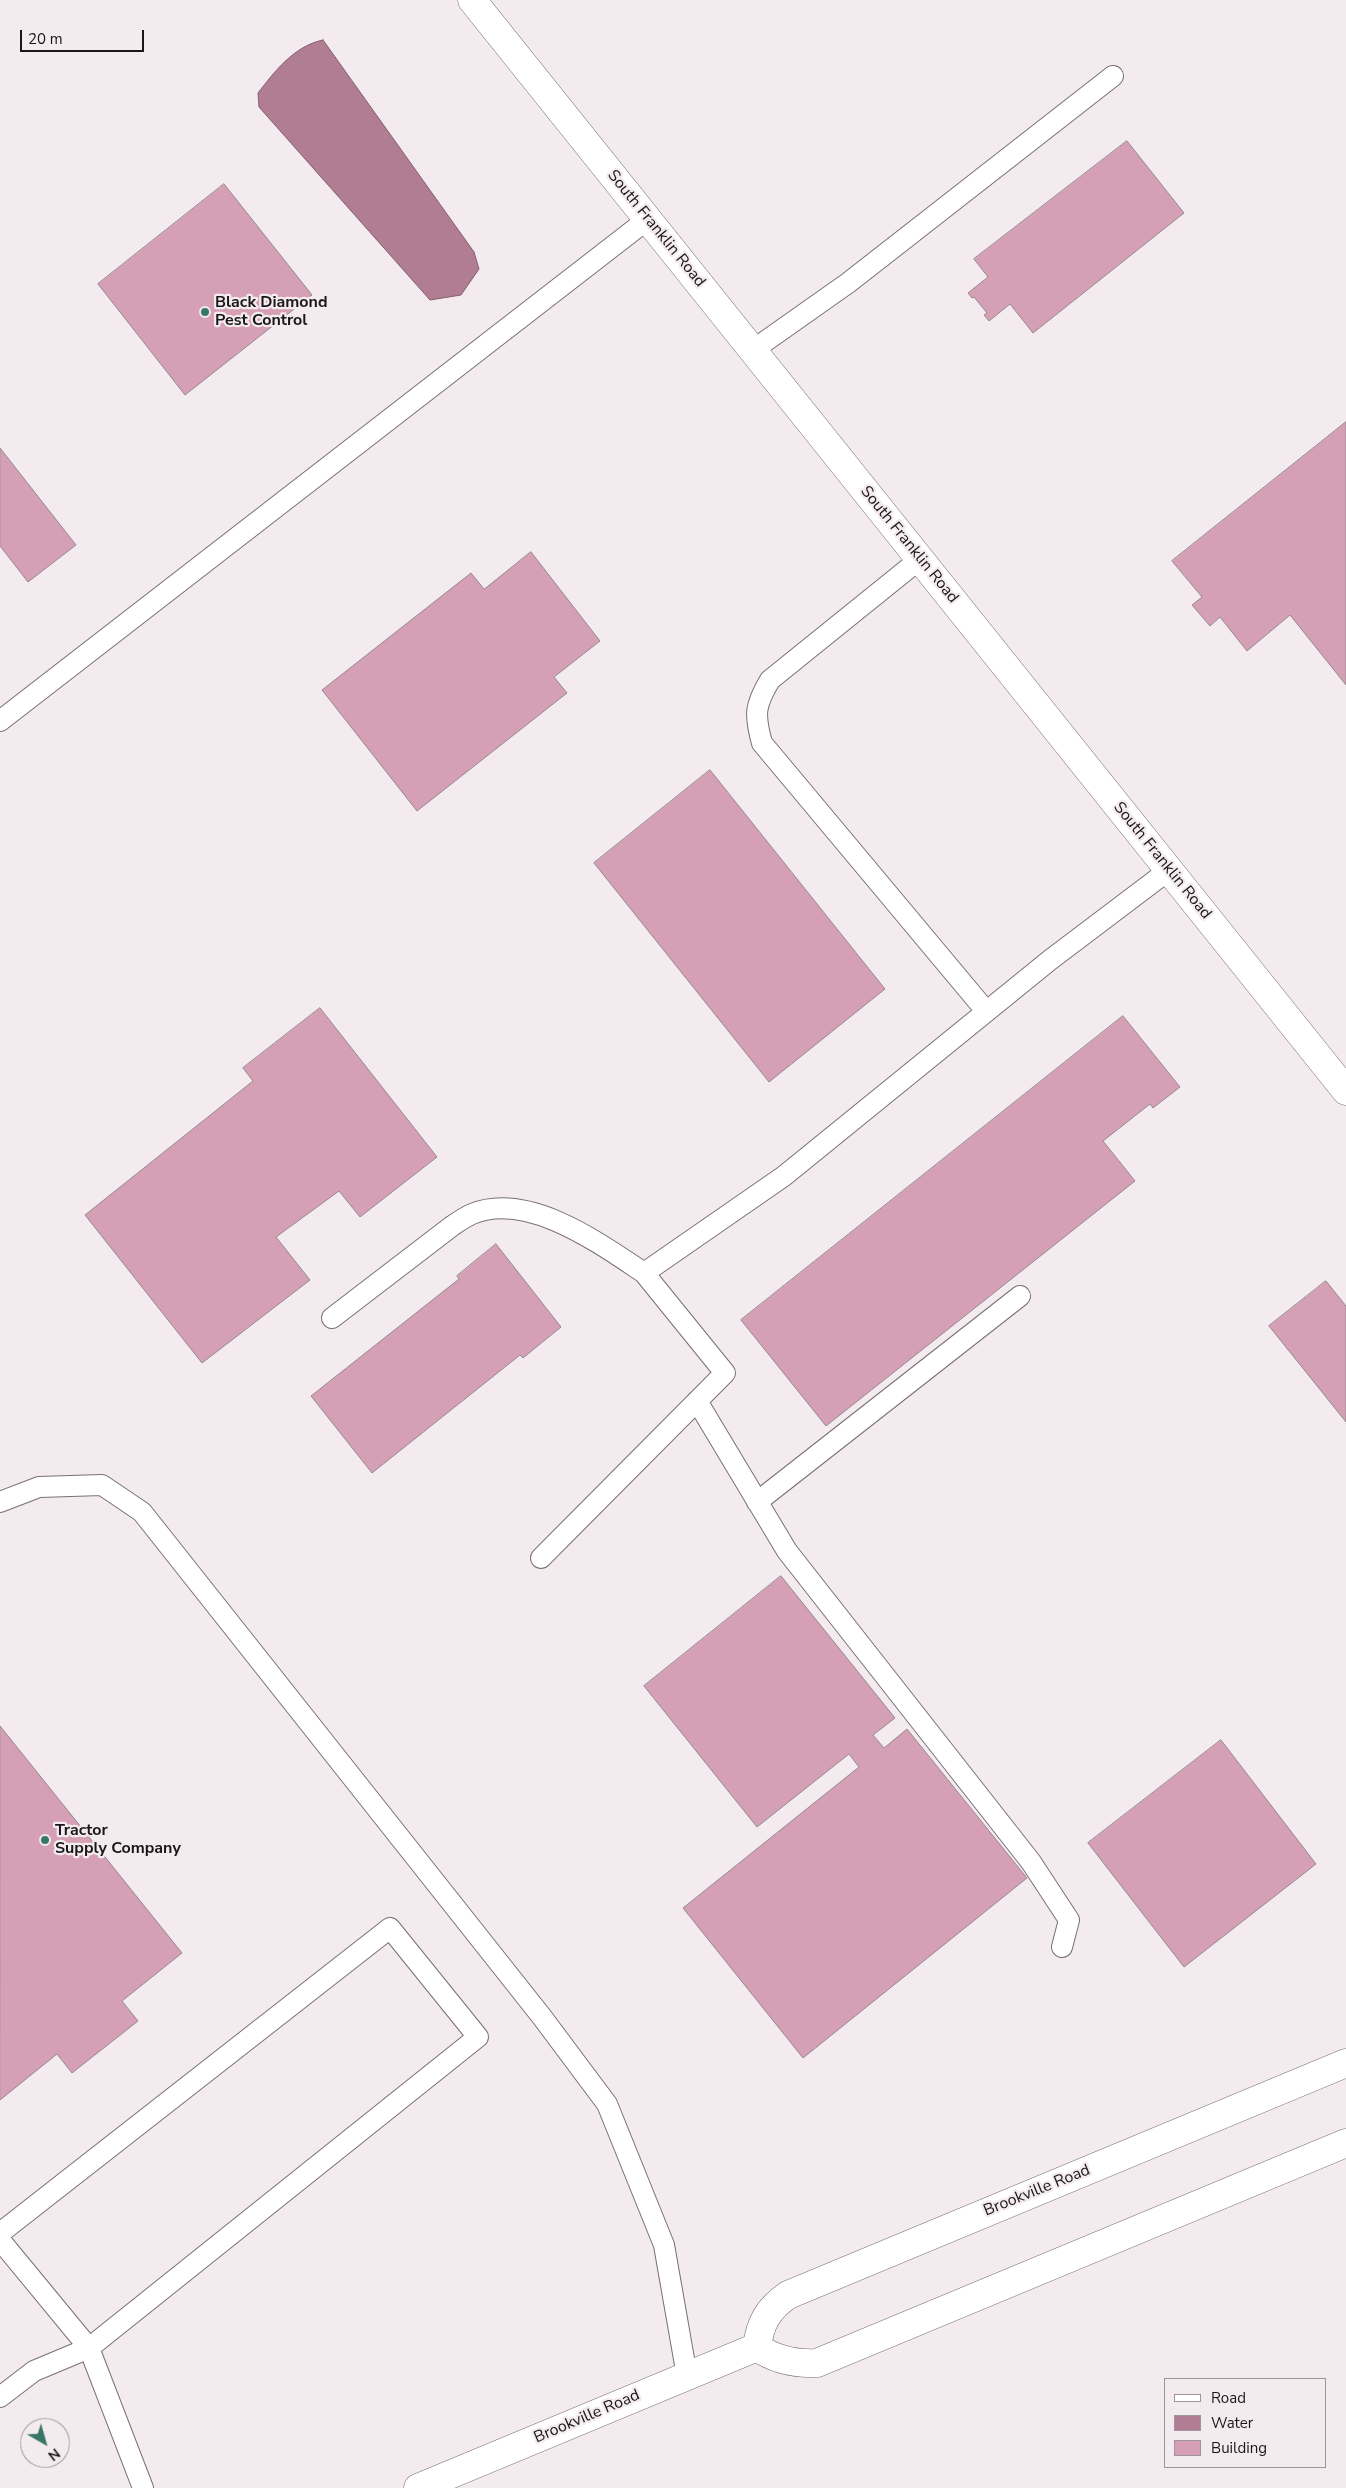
<!DOCTYPE html>
<style>
body{margin:0}
#map{position:relative;width:1346px;height:2488px;overflow:hidden;background:#f4ebee;font-family:"Nunito Sans",sans-serif}
canvas{display:block}
.legend{position:absolute;left:1164px;top:2378px;width:162px;height:90px;box-sizing:border-box;background:#f4ebee;border:1px solid #9d9698;margin:0;padding:6px 9px;list-style:none;font-size:15px;color:#1a1718}
.legend li{display:flex;align-items:center;gap:10px;height:25px}
.legend b{width:25px;border:1px solid #9d9698}
.north{position:absolute;left:20px;top:2418px;width:50px;height:50px;box-sizing:border-box;background:#f4ebee;border:1px solid #9d9698;border-radius:50%;rotate:142deg;font-size:14px;font-weight:700;line-height:20px;text-align:center;color:#1a1718}
.north::after{content:'';display:block;margin:auto;width:18px;height:22px;background:#377664;clip-path:polygon(50% 0,100% 100%,50% 72%,0 100%)}
.scale{position:absolute;left:20px;top:30px;width:124px;height:22px;box-sizing:border-box;border:2px solid #1a1718;border-top:0;padding-left:6px;font-size:15px;line-height:18px;white-space:nowrap;color:#1a1718;-webkit-text-stroke:4px #f4ebee;paint-order:stroke}
</style>
<div id="map">
<canvas width="1346" height="2488"></canvas>
<ul class="legend">
<li><b style="height:6px;background:#fff"></b>Road</li>
<li><b style="height:14px;background:#b17d93"></b>Water</li>
<li><b style="height:14px;background:#d59fb5"></b>Building</li>
</ul>
<div class="north">N</div>
<div class="scale">20 m</div>
</div>
<script>
const context = document.querySelector('canvas').getContext('2d');
context.lineJoin = 'round';
function fillPath(path, color) { context.fillStyle = color; context.fill(path, 'evenodd'); }
function strokePath(path, color, width, dash) { context.strokeStyle = color; context.lineWidth = width; context.lineCap = dash ? 'butt' : 'round'; context.setLineDash(dash || []); context.stroke(path); }
function label(font, color, halo, rows, align = 'center') {
  context.font = font + ' "Nunito Sans",sans-serif'; context.lineWidth = 4.5; context.setLineDash([]); context.textBaseline = 'middle'; context.strokeStyle = halo; context.fillStyle = color; for (const [text, x, y, turn = 0] of rows) {
    context.save(); context.translate(x, y); context.rotate((+turn || 0) * Math.PI / 180); context.textAlign = isNaN(turn) ? turn : align; if (halo) context.strokeText(text, 0, 0); context.fillText(text, 0, 0); context.restore();
  }
}
const water = new Path2D(`
 M323,40L474,252L479,269L461,295L430,300L259,107L258,93C275,71 294,46 323,40Z`);
const building = new Path2D(`
 M1127,141L1184,213L1033,333L1010,304L989,321L984,315L987,313L974,297L972,298L968,293L988,277L974,259Z
 M224,184L312,295L185,395L98,284Z
 M1346,422V685L1290,615L1247,651L1220,617L1210,626L1192,605L1202,597L1172,561Z
 M0,448L76,545L28,582L0,546Z
 M531,552L600,641L554,677L567,693L417,811L322,690L471,573L484,589Z
 M710,770L885,989L769,1082L594,863Z
 M320,1008L437,1157L360,1217L339,1191L276,1237L310,1280L202,1363L85,1215L253,1081L243,1068Z
 M1123,1016L1180,1087L1153,1108L1150,1104L1103,1141L1135,1181L826,1426L741,1320Z
 M496,1244L561,1327L523,1358L520,1355L372,1473L311,1396L459,1279L457,1276Z
 M1326,1281L1346,1306V1422L1269,1326Z
 M781,1576L895,1718L873,1735L884,1748L907,1729L1027,1878L803,2058L683,1908L859,1767L849,1754L757,1827L644,1686Z
 M0,1726L182,1953L122,2001L138,2021L72,2073L57,2054L0,2100Z
 M1221,1740L1316,1864L1184,1967L1088,1843Z`);
const service = new Path2D(`
 M753,350L848,283L1113,76
 M920,559L770,680C755,705 754,714 762,743L986,1011
 M0,721L648,219
 M332,1318L452,1226C458,1222 465,1217 472,1214C528,1191 599,1243 644,1273
 M697,1401L787,1551L1031,1862L1069,1920L1062,1947
 M0,1502L39,1487L102,1485L142,1512L542,2017L607,2104L664,2245L687,2376
 M757,1502L1020,1296
 M541,1558L725,1373L644,1273L784,1176L1050,960L1169,870
 M0,2233L390,1928L478,2037L89,2348L34,2371L0,2397
 M0,2240L89,2348L143,2488`);
const secondary = new Path2D(`
 M472,0L1346,1091`);
const primary = new Path2D(`
 M757,2347C760,2323 768,2309 788,2295L1346,2063
 M757,2347C775,2360 795,2364 817,2363L1346,2143
 M418,2488L757,2347`);
const markers = [
 [205,312,5,"#377664"],
 [45,1840,5,"#377664"]
];
const streetNames = [
 ["South Franklin Road",656,229,51],
 ["South Franklin Road",909,545,51],
 ["South Franklin Road",1162,861,51],
 ["Brookville Road",1037,2191,-22],
 ["Brookville Road",587,2417,-23]
];
const poiNames = [
 ["Black Diamond",215,303],
 ["Pest Control",215,321],
 ["Tractor",55,1831],
 ["Supply Company",55,1849]
];
fillPath(water, '#b17d93');
strokePath(water, '#845e6e', 1);
fillPath(building, '#d59fb5');
strokePath(building, '#938a8d', 1);
strokePath(service, '#787073', 22);
strokePath(secondary, '#787073', 29);
strokePath(primary, '#787073', 29);
strokePath(service, '#fff', 20);
strokePath(secondary, '#fff', 28);
strokePath(primary, '#fff', 28);
for (const [x, y, r, color] of markers) { const dot = new Path2D(); dot.arc(x, y, r, 0, 2 * Math.PI); context.fillStyle = color; context.fill(dot); strokePath(dot, '#f4ebee', 2); }
label('16px', '#1a1718', '#f4ebee', streetNames);
label('bold 16px', '#1a1718', '#f4ebee', poiNames, 'left');
</script>
